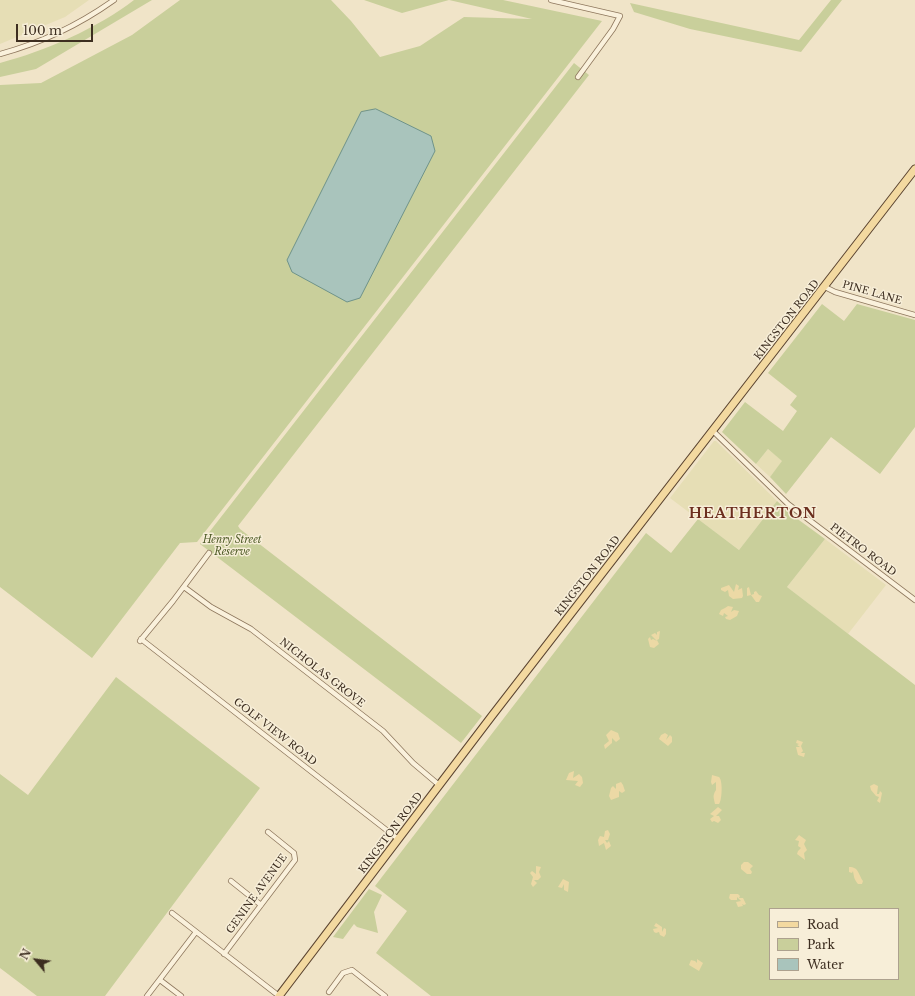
<!DOCTYPE html>
<style>
body{margin:0}
#map{position:relative;width:915px;height:996px;overflow:hidden;background:#f0e4c8;font-family:"Libre Baskerville",serif}
canvas{display:block}
.legend{position:absolute;left:769px;top:908px;width:130px;height:72px;box-sizing:border-box;background:#f7eed8;border:1px solid #ada18e;margin:0;padding:5px 7px;list-style:none;font-size:12px;color:#3d2e20}
.legend li{display:flex;align-items:center;gap:8px;height:20px}
.legend b{width:20px;border:1px solid #ada18e}
.north{position:absolute;left:16px;top:940px;width:40px;height:40px;-webkit-text-stroke:3px #f7eed8;paint-order:stroke;rotate:299deg;font-size:11px;font-weight:700;line-height:16px;text-align:center;color:#3d2e20}
.north::after{content:'';display:block;margin:auto;width:14px;height:18px;background:#3d2e20;clip-path:polygon(50% 0,100% 100%,50% 72%,0 100%)}
.scale{position:absolute;left:16px;top:24px;width:77px;height:18px;box-sizing:border-box;border:2px solid #3d2e20;border-top:0;padding-left:5px;font-size:12px;line-height:14px;white-space:nowrap;color:#3d2e20;-webkit-text-stroke:3px #f7eed8;paint-order:stroke}
</style>
<div id="map">
<canvas width="915" height="996"></canvas>
<ul class="legend">
<li><b style="height:5px;background:#f3d9a0"></b>Road</li>
<li><b style="height:11px;background:#c9cf9b"></b>Park</li>
<li><b style="height:11px;background:#a9c4bc"></b>Water</li>
</ul>
<div class="north">N</div>
<div class="scale">100 m</div>
</div>
<script>
const context = document.querySelector('canvas').getContext('2d');
context.lineJoin = 'round';
function fillPath(path, color) { context.fillStyle = color; context.fill(path, 'evenodd'); }
function strokePath(path, color, width, dash) { context.strokeStyle = color; context.lineWidth = width; context.lineCap = dash ? 'butt' : 'round'; context.setLineDash(dash || []); context.stroke(path); }
function label(font, color, halo, rows, align = 'center') {
  context.font = font + ' "Libre Baskerville",serif'; context.lineWidth = 3; context.setLineDash([]); context.textBaseline = 'middle'; context.strokeStyle = halo; context.fillStyle = color; for (const [text, x, y, turn = 0] of rows) {
    context.save(); context.translate(x, y); context.rotate((+turn || 0) * Math.PI / 180); context.textAlign = isNaN(turn) ? turn : align; if (halo) context.strokeText(text, 0, 0); context.fillText(text, 0, 0); context.restore();
  }
}
const farmland = new Path2D(`
 M0,0H89L65,17L0,44Z
 M714,441H716L777,501L739,550L670,498Z
 M768,449L783,461L770,477L756,464Z
 M825,539L886,585L848,634L787,587Z`);
const green = new Path2D(`
 M134,0H152L36,69L0,77V63C45,51 98,28 134,0Z
 M180,0H331L351,21L380,57L420,46L464,17L532,19L449,0H503L602,21L197,542L180,543L92,658L0,587V85L41,83L132,35Z
 M364,0H449L402,13Z
 M831,0H842L801,52L690,29L634,12L630,3L799,40Z
 M574,63L589,75L238,526L240,529L482,716L461,743L200,544Z
 M822,304L844,321L857,304L915,320V427L880,474L831,437L786,494L770,477L782,461L768,449L756,464L722,432L745,402L783,431L797,411L790,405L797,396L768,373Z
 M777,501L792,515L825,539L787,587L915,685V996H431L376,953L407,911L375,886L646,533L671,553L698,519L739,550ZM770,909H898V979H770Z
 M116,677L260,788L105,996H37L0,968V774L28,795Z
 M369,889L382,895L374,912L378,933L357,927L354,924L343,939L333,937Z`);
const sand = new Path2D(`
 M729,585L734,592L736,584L739,586L738,590L742,588L743,596L742,598L733,599L729,596L728,590L725,592L721,590V588Z
 M749,587L751,595L754,594V592L756,591L759,595L762,596L759,602H756L751,595L747,596V588Z
 M728,606L733,607L731,612L734,610L739,611L737,616L730,620L726,619L725,617L728,616L724,613L723,616L719,614L721,610L725,608L726,610L725,608Z
 M660,631L659,639L657,640L659,644L654,648L650,647L648,639L650,637L651,640L653,639L657,641L651,635L655,633L657,635V632Z
 M611,730L618,733L620,739L616,742L612,738V743L605,749L604,745L609,741L606,735Z
 M665,733L668,735L666,740L670,735L672,737V742L668,746L659,739L661,735Z
 M797,740L803,742L801,746L803,751L801,753H805L804,757L798,755L796,747H800L797,745L799,744L796,743Z
 M574,771L573,778L579,774L582,777L583,783L580,787L575,785L578,781L566,780L569,773Z
 M712,775L719,777C723,780 722,801 719,804H715C714,798 712,796 716,790V782L712,785L711,782Z
 M621,782L623,785L625,791L622,793L619,791V797L611,800L609,796L611,788L613,786L616,789V784Z
 M874,784L878,786L877,794H879L880,791L882,793L880,803L877,801L879,797L876,796L871,790L870,786Z
 M718,807L722,810L716,816H719L721,820L718,823L714,821L712,822L710,819L714,816L710,814Z
 M608,830L610,834L608,840H605L607,843L609,841L611,846L606,850L604,843L599,846L598,840L600,836L604,837L605,831Z
 M799,835L806,840L804,844L807,850L804,853L805,860L797,854L798,851L801,848L798,846L799,841L795,840Z
 M744,862H748L753,866L750,869L752,872L751,874H747L741,869V865Z
 M536,866L541,867L539,872L541,877L538,880H534L537,883L533,887L531,884L533,877L530,873L532,871L536,874Z
 M849,867C859,867 858,874 863,881L862,884H858C854,879 854,877 853,871L852,873L849,872Z
 M563,879L569,882L568,892L564,890V884L562,888L558,887Z
 M730,894H738L740,896L739,898H743L746,904L744,905L742,904L743,906L738,907L736,902L741,901L737,897V900H731L729,898Z
 M656,923L662,927V932L664,928L666,929V934L664,937L660,935L659,932L656,933L654,932L653,929L658,928L654,926Z
 M697,959L703,963L699,971L689,965L691,960L695,961L697,963Z`);
const water = new Path2D(`
 M376,109L431,136L435,151L360,298L347,302L292,272L287,260L361,112Z`);
const street = new Path2D(`
 M551,0L620,16L613,29L578,77
 M0,54C41,43 79,25 114,0
 M825,287L835,292L915,315
 M713,431L788,504L915,600
 M184,587L211,607L251,629L383,731L413,763L439,785
 M141,639L398,839
 M140,641L173,601L209,553
 M231,881L261,905
 M172,913L279,996
 M224,954L295,860L294,853L268,832
 M160,980L181,996
 M329,992L343,973L352,970L385,996
 M147,996L196,932`);
const primary = new Path2D(`
 M279,996L491,717L915,169`);
const streetNames = [
 ["PINE LANE",872,293,16],
 ["KINGSTON ROAD",787,320,-52],
 ["PIETRO ROAD",863,550,37],
 ["KINGSTON ROAD",588,576,-52],
 ["NICHOLAS GROVE",322,673,38],
 ["GOLF VIEW ROAD",275,732,38],
 ["KINGSTON ROAD",391,833,-53],
 ["GENINE AVENUE",257,894,-54]
];
const parkNames = [
 ["Henry Street",232,540],
 ["Reserve",232,552]
];
const districtNames = [
 ["HEATHERTON",753,514]
];
fillPath(farmland, '#e6deb5');
fillPath(green, '#c9cf9b');
fillPath(sand, '#ecd9a5');
fillPath(water, '#a9c4bc');
strokePath(water, '#6f938a', 1);
strokePath(street, '#8d765c', 6);
strokePath(primary, '#5b4430', 9);
strokePath(street, '#faf1dc', 4.5);
strokePath(primary, '#f3d9a0', 7);
label('10px', '#3d2e20', '#f7eed8', streetNames);
label('italic 10px', '#4d5a26', '#f7eed8', parkNames);
context.letterSpacing = '1px';
label('bold 14px', '#6b2e1e', '#f7eed8', districtNames);
context.letterSpacing = '0px';
</script>
